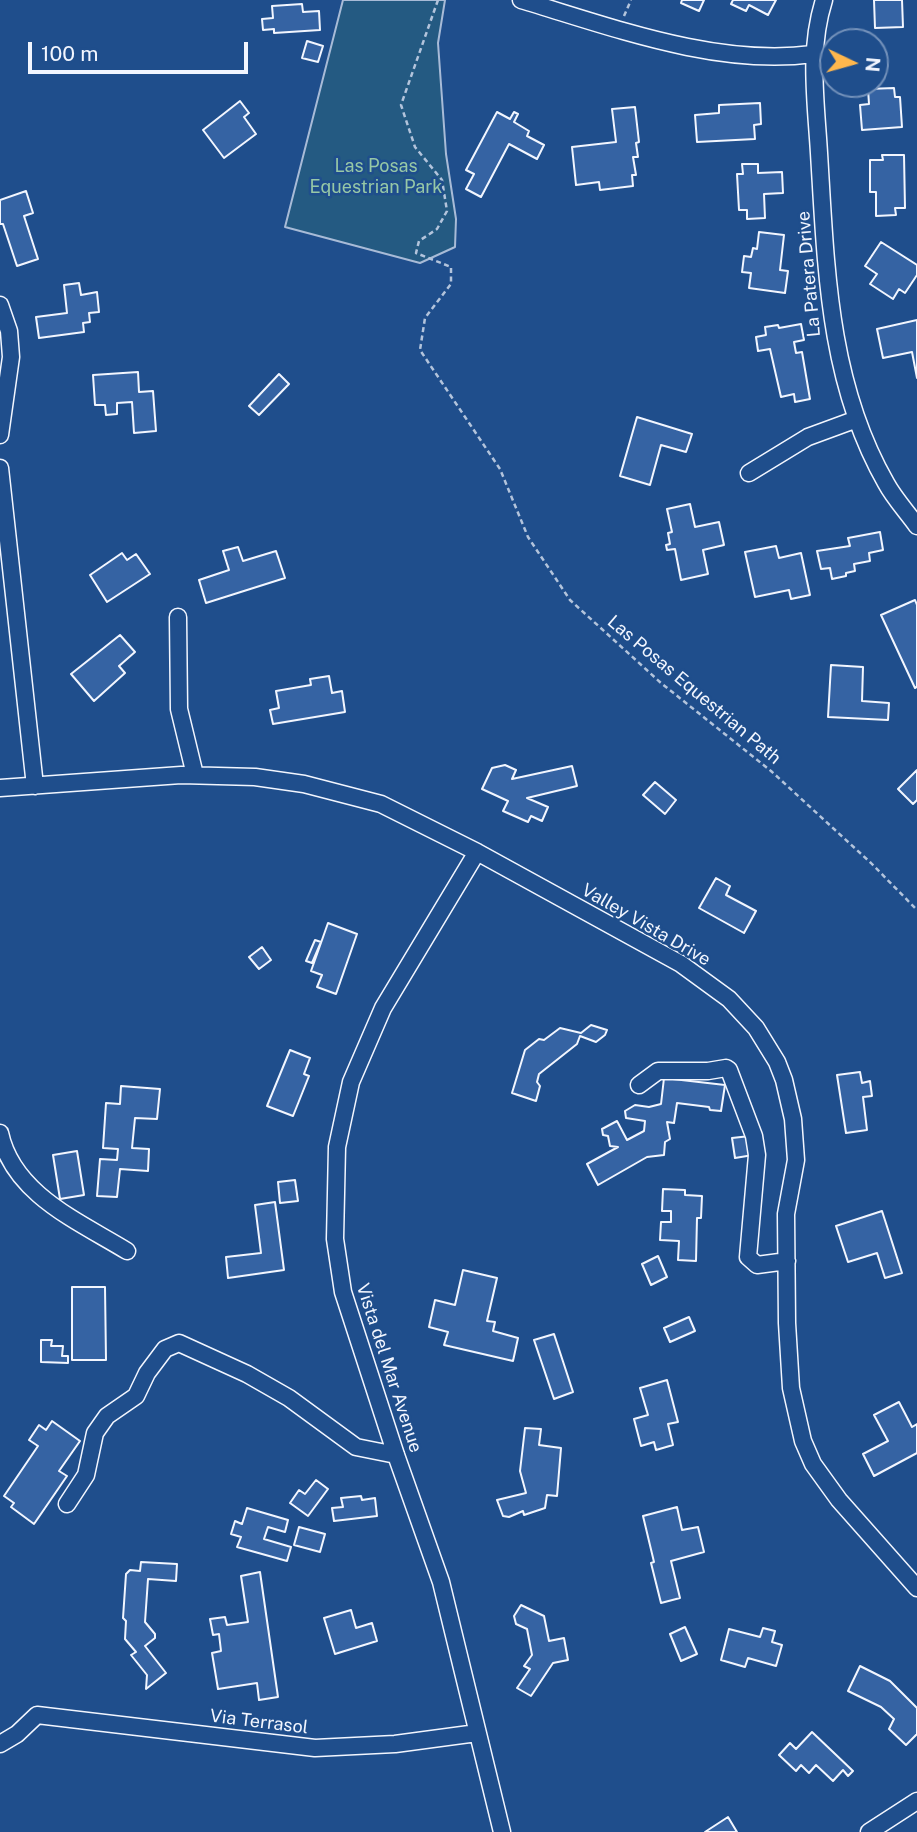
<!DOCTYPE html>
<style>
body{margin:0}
#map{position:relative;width:917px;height:1832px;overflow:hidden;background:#1f4e8c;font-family:"Public Sans",sans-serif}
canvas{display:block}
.north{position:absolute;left:819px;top:28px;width:70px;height:70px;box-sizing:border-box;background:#1f4e8c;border:2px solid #7391ba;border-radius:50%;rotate:95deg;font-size:19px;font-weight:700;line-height:28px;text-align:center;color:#f2f6ff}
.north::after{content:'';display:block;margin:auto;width:24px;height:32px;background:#ffb74d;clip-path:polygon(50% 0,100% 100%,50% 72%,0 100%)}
.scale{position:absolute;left:28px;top:42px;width:220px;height:32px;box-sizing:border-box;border:4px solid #f2f6ff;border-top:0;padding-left:9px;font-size:21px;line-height:24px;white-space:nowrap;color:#f2f6ff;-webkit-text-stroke:5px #1f4e8c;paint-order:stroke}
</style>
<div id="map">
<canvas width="917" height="1832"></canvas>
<div class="north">N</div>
<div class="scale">100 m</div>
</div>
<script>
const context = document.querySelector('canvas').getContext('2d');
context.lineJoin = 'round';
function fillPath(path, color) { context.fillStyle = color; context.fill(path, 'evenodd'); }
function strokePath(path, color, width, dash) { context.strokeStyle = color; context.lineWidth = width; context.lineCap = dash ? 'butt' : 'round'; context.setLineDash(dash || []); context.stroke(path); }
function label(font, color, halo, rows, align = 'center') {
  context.font = font + ' "Public Sans",sans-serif'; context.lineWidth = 5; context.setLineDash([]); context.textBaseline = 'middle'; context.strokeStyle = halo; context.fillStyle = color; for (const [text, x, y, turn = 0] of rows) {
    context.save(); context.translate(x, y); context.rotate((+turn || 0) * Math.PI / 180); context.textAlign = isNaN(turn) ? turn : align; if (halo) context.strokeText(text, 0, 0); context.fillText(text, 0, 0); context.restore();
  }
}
const green = new Path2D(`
 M343,0H445L438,43L446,154L456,219L455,247L420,263L285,227Z`);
const building = new Path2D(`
 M682,0H704L699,11L681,3Z
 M733,0H776L768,15L749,5L746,11L731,4Z
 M874,0H902L903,27L875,28Z
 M302,4L303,12L319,11L320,30L274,33V29L263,30L262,19L273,18L272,6Z
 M307,41L323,46L318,62L302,58Z
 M894,88L895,97H900L902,127L862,130L860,105L869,104L868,89Z
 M240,101L249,113L244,117L256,134L224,158L203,130Z
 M760,103L761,124L754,125L755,139L697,142L695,115L719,113V105Z
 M635,107L639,142L636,143L638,157H633L636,175H632L633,186L600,190L599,182L576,185L572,147L616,142L612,109Z
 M497,112L510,119L514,112L518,114L514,122L529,131L527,136L544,145L537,159L509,144L481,197L466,189L474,174L466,170Z
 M882,155H904L905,208H895L896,215L876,216V192H870V160H883Z
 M742,164H758V173L782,172L783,193L764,194L765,218L747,219V210H739L737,174H743Z
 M26,191L33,213L24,216L38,259L17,266L3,224H0V200Z
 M759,232L784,235L780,270L788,271L785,293L749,288L751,273L742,272L744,256L751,257L753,248L757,249Z
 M881,242L917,265V275L905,293L899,289L893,299L870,284L877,274L865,266Z
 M79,283L81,295L97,292L99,312L89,313L90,322L83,323L84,332L39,338L36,317L67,313L64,285Z
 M917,320V378L912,352L883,358L877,329Z
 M801,324L804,340L794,342L796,353L802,352L810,399L795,402L794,394L781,397L770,349L758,351L756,337L766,335L765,327L778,325L779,328Z
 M138,372L139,392L153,391L156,431L134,433L132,402L117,403V414L106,415L105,405H95L93,375Z
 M279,374L289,384L259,415L249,406Z
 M637,417L692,434L686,452L661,445L650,485L620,476Z
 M690,504L695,527L719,522L724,545L703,550L708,574L681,580L675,549L667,550L666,545L670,544L668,533L672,532L667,509Z
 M880,532L883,550L869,553L870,561L854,564L855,571L846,573V576L832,579L830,568L821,569L817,551L850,546L848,538Z
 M776,546L779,558L801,553L810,595L791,599L789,590L755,597L745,552Z
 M238,547L243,561L276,551L285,578L206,603L199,580L229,570L223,551Z
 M122,553L127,560L136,554L150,574L107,602L90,575Z
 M915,600L917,605V687L915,688L881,615Z
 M120,635L135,652L119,666L125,673L94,701L71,674Z
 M831,665L863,667L862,701L889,703L888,720L828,717Z
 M329,676L332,693L342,691L345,712L273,724L270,710L279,708L276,691L311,685L310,679Z
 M505,765L516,770L512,779L572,766L577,786L527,798L548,807L542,821L531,816L528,822L503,811L508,801L482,789L492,768Z
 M917,770V800L913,804L898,789Z
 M655,782L676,800L665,814L643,795Z
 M716,878L730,886L726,895L756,911L744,933L699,908Z
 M328,923L357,934L336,994L317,987L322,975L311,971Z
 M315,940L321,942L312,963L306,961Z
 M262,947L271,960L259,969L249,957Z
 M591,1025L607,1030L605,1035L596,1042L580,1036L577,1044L539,1074L537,1082L540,1086L536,1101L512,1093L525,1050L539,1039L544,1040L560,1028L581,1033Z
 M290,1050L310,1058L304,1074L309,1076L293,1116L267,1106Z
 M860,1072L862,1083L870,1081L872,1096L863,1097L867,1130L846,1133L837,1075Z
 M664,1078L725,1085L721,1111L710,1110L709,1107L677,1103L674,1123L667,1122L670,1139L665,1142L664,1155L647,1157L598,1185L587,1164L618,1147L610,1146L608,1136L603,1135L602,1129L617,1121L627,1140L644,1131L645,1121L626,1118L625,1111L635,1105L649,1107L661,1104Z
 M121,1086L160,1089L157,1119L135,1118L132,1148L149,1149L148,1171L120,1169L117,1197L97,1196L100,1159L117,1160L118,1149L103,1148L106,1103L120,1104Z
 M750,1136L753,1155L735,1158L732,1138Z
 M77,1151L84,1195L60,1199L53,1155Z
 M295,1180L298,1201L280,1203L278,1182Z
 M663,1189L685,1190V1195L702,1196L701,1218H697L696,1261L678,1260L679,1241L660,1240L661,1222H671V1211H662Z
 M275,1202L284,1270L228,1278L226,1257L261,1253L255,1205Z
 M882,1211L902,1273L885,1278L877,1253L848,1262L836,1226Z
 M658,1256L667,1277L651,1285L642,1264Z
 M463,1270L497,1278L487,1321L495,1322L493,1331L518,1338L513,1361L444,1345L448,1332L429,1327L435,1300L455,1305Z
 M72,1287H105L106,1360H72Z
 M689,1317L695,1331L670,1342L664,1328Z
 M554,1334L573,1392L554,1399L534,1340Z
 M41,1340H52L51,1346H63L62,1356H68V1363L41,1362Z
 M667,1380L678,1422L668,1424L673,1445L656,1450L654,1442L641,1446L634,1419L648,1415L640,1388Z
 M899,1402L912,1427L917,1424V1453L874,1476L863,1454L888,1441L874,1415Z
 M52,1421L80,1441L59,1471L67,1476L34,1524L11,1507L14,1503L4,1496L38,1446L29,1440L39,1425L46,1430Z
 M525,1428L541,1429L539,1445L561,1448L557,1496L547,1495L545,1508L524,1515L523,1511L509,1517L503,1516L497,1500L526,1493L520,1471Z
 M316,1480L328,1489L308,1516L290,1503L299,1490L305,1494Z
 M361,1496L362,1500L375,1498L377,1516L334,1521L332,1508L343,1507L341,1498Z
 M677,1507L682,1530L698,1527L704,1552L671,1561L680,1598L661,1603L651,1563L654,1562L643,1516Z
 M247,1508L288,1520L285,1532L268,1527L264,1539L291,1547L287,1561L237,1547L241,1537L231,1534L235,1521L242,1524Z
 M299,1527L325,1534L320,1552L294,1545Z
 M141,1562L177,1564L176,1581L148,1579L145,1622L155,1634V1638L145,1646L166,1673L146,1689L147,1675L131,1655L136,1652L125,1639L126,1621L123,1618L126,1574L130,1570L140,1571Z
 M260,1572L278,1697L259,1700L257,1683L218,1689L212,1653L221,1651L219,1634L213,1635L210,1619L225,1617L227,1625L248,1622L241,1576Z
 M521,1605L544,1616L549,1641L564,1638L568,1660L553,1663L531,1696L517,1688L530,1669L524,1666L532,1655L527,1629L516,1624L514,1616Z
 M351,1610L356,1628L372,1623L377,1641L335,1654L324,1618Z
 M685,1627L697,1654L681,1661L670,1634Z
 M763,1628L775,1631L772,1642L782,1645L776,1666L748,1658L745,1667L721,1660L729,1629L760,1637Z
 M860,1666L890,1681L917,1708V1734L906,1745L889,1729L894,1719L881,1707L848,1691Z
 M812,1732L853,1771L848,1776L843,1770L833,1781L816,1765L809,1773L801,1765L796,1771L779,1755L790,1743L796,1749Z
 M728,1817L737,1832H705L708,1830Z`);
const path = new Path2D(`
 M438,0L401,105L415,147L442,180L447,211L437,229L419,241L416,253L451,267V284L425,318L420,350L500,469L528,537L570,600L661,683L771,771L871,863L917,910
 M624,16L631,0`);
const minor = new Path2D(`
 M521,0C612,27 717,67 813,54
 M824,0C808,50 816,102 819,153C826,266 828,382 886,483C894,498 907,512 917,526
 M0,305L9,331L11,357L0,435
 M0,468L35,786
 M749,473L808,437L857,419
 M178,617L179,709L195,775
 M0,788L181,775L255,777L304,784L381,804L477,852L681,964L729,999L756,1028L777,1062L784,1080L793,1119L796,1160L786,1214L787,1323L791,1388L803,1441L813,1464L839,1500L917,1588
 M477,852L383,1008L351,1082L337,1147L335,1239L343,1292L396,1455L441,1582L502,1832
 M639,1085L658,1071H708L726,1068L729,1070L754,1136L757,1155L748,1257L757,1265L787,1261
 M0,1133C13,1194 78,1221 127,1251
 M67,1504L86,1475L95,1433L107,1416L136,1396L147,1373L165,1349L179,1343L247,1374L289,1398L356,1447L396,1455
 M0,1744L17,1734L37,1715L315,1748L395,1744L477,1733
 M869,1832L917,1801`);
const parkNames = [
 ["Las Posas",376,166],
 ["Equestrian Park",376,187]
];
const streetNames = [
 ["La Patera Drive",809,274,-95],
 ["Las Posas Equestrian Path",694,690,40],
 ["Valley Vista Drive",646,925,30],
 ["Vista del Mar Avenue",389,1368,72],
 ["Via Terrasol",259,1722,7]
];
fillPath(green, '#245a82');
strokePath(green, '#a8bbd7', 2);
fillPath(building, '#3563a3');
strokePath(building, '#f2f6ff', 2);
strokePath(minor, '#f2f6ff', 19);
strokePath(path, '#b3c4dc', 2.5, [5, 3.5]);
strokePath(minor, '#1f4e8c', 16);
label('18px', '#97c8a6', '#1f4e8c', parkNames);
label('18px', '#f2f6ff', '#1f4e8c', streetNames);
</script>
